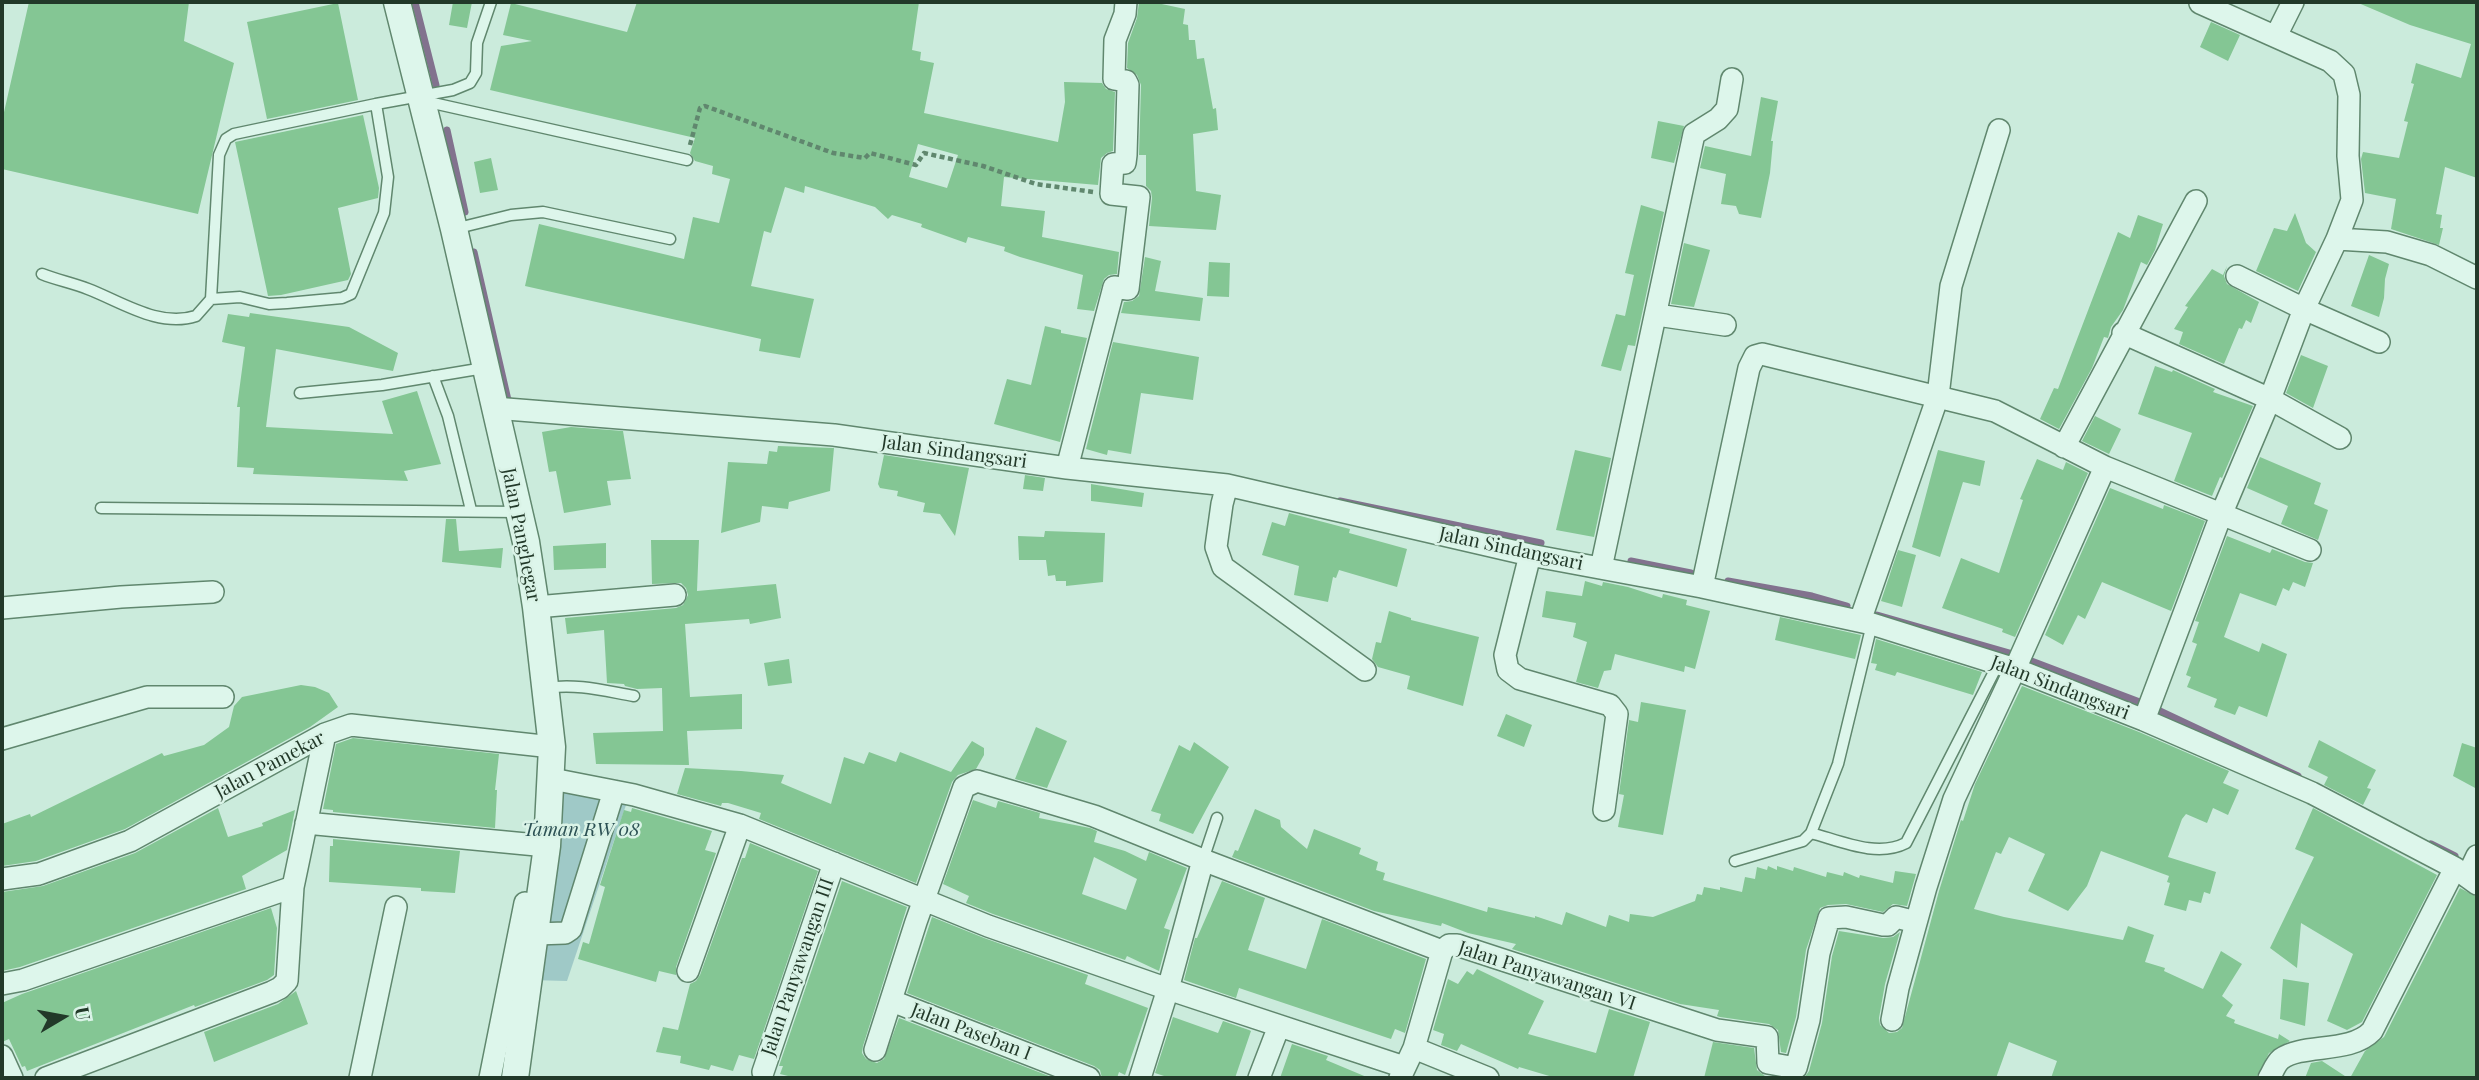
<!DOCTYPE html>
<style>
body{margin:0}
#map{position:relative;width:2479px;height:1080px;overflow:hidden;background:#cbebdc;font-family:"Playfair Display",serif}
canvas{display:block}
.frame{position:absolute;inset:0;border:4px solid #223929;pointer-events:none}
.north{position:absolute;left:28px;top:982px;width:70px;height:70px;-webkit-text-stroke:5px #daf3e7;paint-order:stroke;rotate:80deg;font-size:19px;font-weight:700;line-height:28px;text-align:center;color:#223929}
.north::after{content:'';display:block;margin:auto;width:24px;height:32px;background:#223929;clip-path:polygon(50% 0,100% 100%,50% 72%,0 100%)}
</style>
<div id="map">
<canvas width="2479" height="1080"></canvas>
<div class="frame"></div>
<div class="north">U</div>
</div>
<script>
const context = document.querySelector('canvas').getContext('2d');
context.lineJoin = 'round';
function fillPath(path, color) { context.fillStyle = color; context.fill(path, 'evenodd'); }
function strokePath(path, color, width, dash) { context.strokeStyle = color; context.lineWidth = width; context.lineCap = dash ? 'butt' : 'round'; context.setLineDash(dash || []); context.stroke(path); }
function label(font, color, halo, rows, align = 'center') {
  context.font = font + ' "Playfair Display",serif'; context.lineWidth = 5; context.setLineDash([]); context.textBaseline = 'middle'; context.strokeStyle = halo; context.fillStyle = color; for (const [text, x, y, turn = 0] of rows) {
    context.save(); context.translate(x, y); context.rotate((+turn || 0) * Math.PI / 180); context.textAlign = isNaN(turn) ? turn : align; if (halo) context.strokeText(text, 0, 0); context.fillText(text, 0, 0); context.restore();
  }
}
const green = new Path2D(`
 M551,784L627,802L567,981L530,980Z`);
const stream = new Path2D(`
 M415,2L436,85
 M447,130L465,212
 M474,252L508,400L514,403
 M1340,501L1541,543
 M1631,561L1691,573
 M1728,581L1812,596L1847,606
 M1877,615L2013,654L2145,704L2298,776
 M2431,844L2455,856`);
const building = new Path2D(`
 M29,2H189L184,41L234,63L198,214L2,169V121Z
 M453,2H472L467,28L449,25Z
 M637,2H919L912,50L921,52L920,60L934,63L924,113L1058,142L1065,102L1064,82L1102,83L1106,89L1115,92L1113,151L1107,153L1101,158L1098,185L1004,177L1001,206L1045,211L1042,237L1119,252L1117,274L1109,275L1104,279L1094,311L1077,309L1083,275L1020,257L1004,251L1005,247L968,237L966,243L921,227L922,224L892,215L888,219L875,207L805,186L804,193L785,187L771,233L764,231L751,286L814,299L800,358L759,351L761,339L525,286L539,224L684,259L693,217L719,223L730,179L712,174L713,166L695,161L690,153L695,138L490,90L501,46L532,41L503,35L511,3L627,32ZM918,144L958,155L947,188L909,177Z
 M1139,2L1157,3L1185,9L1183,24L1188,25L1189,40H1195L1197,59L1204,58L1213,109L1216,108L1218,130L1193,134L1196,191L1221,195L1216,230L1149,226L1152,198L1151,191L1146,186V155H1139L1141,85L1137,75L1127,68L1128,43L1137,18Z
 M2356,2H2477V178L2445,167L2436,214L2442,215L2440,228H2443L2439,245L2391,229L2396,199L2365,193L2361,159L2363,152L2399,158L2408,122L2404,121L2414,84L2411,83L2416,63L2461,78L2471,44L2410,25Z
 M338,3L358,100L267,119L247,22Z
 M2211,22L2240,35L2228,61L2200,47Z
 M1761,97L1778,101L1771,141H1773L1770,173L1761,218L1739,214L1736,206L1721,204L1726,174L1700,168L1705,146L1751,156Z
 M363,115L379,188L378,198L338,208L351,274L348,280L281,295L268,296L235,142Z
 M1658,121L1684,126L1674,163L1651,158Z
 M491,158L498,190L480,193L474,162Z
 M1641,205L1664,212L1635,346L1628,345L1621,371L1601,366L1616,314L1625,316L1634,275L1625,273Z
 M2295,213L2306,243L2316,252L2298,291L2256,271L2274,228L2287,231Z
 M2138,215L2163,224L2155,250L2147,265L2141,262L2123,310L2111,327L2108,338L2104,337L2092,368L2059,429L2040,419L2054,388L2058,389L2118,232L2130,238Z
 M1684,243L1710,250L1694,307L1671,304Z
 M2369,255L2389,264L2385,279L2384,298L2379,317L2351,306Z
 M1145,257L1161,261L1155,291L1203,298L1200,321L1121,313L1124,302L1132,301L1139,296Z
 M1209,262L1230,263L1229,297L1207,296Z
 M2227,266L2224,276L2227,284L2259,302L2251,323L2246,320L2242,329L2239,328L2224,364L2179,344L2183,332L2174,329L2188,307L2185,306L2212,269L2223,275Z
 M250,313L349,327L398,353L393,371L276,349L266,427L393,434L382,401L417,391L441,464L404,471L408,481L253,474L254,468L237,467L240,407H237L245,347L222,342L228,314L249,317Z
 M1045,326L1061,330V333L1087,338L1060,442L994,424L1007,379L1031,385Z
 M1113,342L1199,357L1193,400L1141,393L1131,454L1108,450L1107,455L1086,449Z
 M2301,355L2328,366L2313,408L2286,393Z
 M2155,366L2172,372L2173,370L2215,389L2213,392L2253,406L2222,478L2220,477L2212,496L2174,481L2192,433L2138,414Z
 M2095,416L2121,429L2109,454L2082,441Z
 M571,427L623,431L631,479L607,481L611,505L564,513L556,471L549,472L542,432Z
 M778,446L834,448L830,491L789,502L788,509L762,506L760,522L721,533L728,462L767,464L769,451L777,452Z
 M1575,450L1611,458L1594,537L1556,530Z
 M1938,450L1985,461L1980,486L1963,482L1940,557L1912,547Z
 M884,455L969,468L955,536L940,514L923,512L925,503L897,496L898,491L880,488L878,484Z
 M2260,457L2321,483L2314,504L2328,510L2318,540L2281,524L2288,506L2247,488Z
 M2037,459L2063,470L2066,462L2088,473L2015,637L2002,632L2003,629L1942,608L1961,558L1999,573L2023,500L2020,499Z
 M1025,475L1045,478L1043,491L1023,489Z
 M1091,484L1144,493L1142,507L1091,501Z
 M2110,488L2163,509L2164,505L2205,521L2171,611L2102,582L2085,619L2078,615L2063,645L2045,635Z
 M1289,513L1350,529L1349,533L1407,549L1397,587L1339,570L1336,578L1333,577L1328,602L1294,595L1299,566L1262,555L1272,522L1285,526Z
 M446,519H456L459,551L503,548L501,568L442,562Z
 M1045,531L1105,533L1103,582L1066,586V581H1056L1055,575L1048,576L1046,560H1019L1018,536L1044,537Z
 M2227,536L2270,553L2272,549L2305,562L2313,563L2305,587L2293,582L2289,591L2283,588L2276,606L2240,593L2224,637L2259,652L2262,643L2287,654L2267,717L2239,706L2235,715L2214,707L2217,699L2187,687L2191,677L2186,675L2197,644L2192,642L2199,622L2195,621Z
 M651,540H699L697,591L776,584L781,618L750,624L749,619L685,624L690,697L742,694V729L687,731L689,765L596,764L593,733L663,731L662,688L637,689L625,686L624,684L607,683L604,630L567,634L565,618L676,608L683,605L688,595L686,588L681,583L652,584Z
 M606,543V568L554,570L553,546Z
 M1898,550L1916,555L1902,607L1881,601Z
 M1585,581L1602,586L1603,582L1628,587L1662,598L1663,594L1687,600L1686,605L1710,611L1695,669L1685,666L1684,672L1615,654L1611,670L1604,671L1598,688L1576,682L1587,642L1573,637L1576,623L1542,617L1546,591L1582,596Z
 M1389,611L1411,618V620L1479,637L1463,706L1407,689L1410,676L1378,667L1372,659L1376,642L1381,643Z
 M1780,617L1861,635L1855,659L1775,640Z
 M1876,639L1982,672L1973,695L1897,672L1895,676L1875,670L1877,664L1871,663Z
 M789,659L792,683L768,686L764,663Z
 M301,685L315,687L329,693L338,707L310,727L125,829L36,861L2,866V824L30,814L31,817L162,753L164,756L204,745L229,727L234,706L242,697Z
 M2022,686L2139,732L2229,771L2223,783L2239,790L2228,815L2213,808L2207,823L2186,814L2182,819L2168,857L2216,872L2210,894L2204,892L2201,903L2189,900L2186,911L2164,905L2170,883L2167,882L2169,876L2101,851L2087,886L2068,911L2028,891L2045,854L2009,837L2001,854L1996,852L1974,909L2004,917L2123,940L2128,926L2154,935L2145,962L2165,968L2164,971L2203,989L2221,951L2242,964L2222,996L2233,1005L2226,1016L2235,1020L2234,1023L2278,1039L2279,1034L2290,1041L2269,1053L2256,1078H2051L2057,1061L2009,1042L1996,1078H1804L1809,1071L1822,1023L1832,956L1839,931L1883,938L1893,937L1900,932L1885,984L1879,1018L1880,1025L1889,1033L1897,1032L1902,1028L1939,891L1961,820L1963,821L1975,784Z
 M1641,702L1686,710L1663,835L1618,827L1624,795L1619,794L1629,720L1638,722Z
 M1506,714L1532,725L1524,747L1497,736Z
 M1036,727L1067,741L1047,788L1015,779Z
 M353,738L499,754L495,790H497L495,828L333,812V810L323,809L336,744Z
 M2319,740L2376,770L2367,788L2371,789L2363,805L2324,785L2328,777L2308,767Z
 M972,741L984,748V755L976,769L958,775L952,782L916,883L759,819L761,813L728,803H722L721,806L677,794L685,768L741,771L784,775L781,783L831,804L844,757L864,764L869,752L896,762L900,752L951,772Z
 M1194,742L1229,767L1193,834L1159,821L1161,814L1151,811L1179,745L1190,751Z
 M2462,743L2477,748V789L2453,776Z
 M973,800L996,808L998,801L1040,813L1039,818L1090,828L1097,831L1094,842L1125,851L1146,861L1149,852L1187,868L1164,928L1170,930L1159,971L1127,956L1125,960L993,914L966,903L969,896L943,884ZM1094,857L1137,879L1126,910L1082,894Z
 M218,808L228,837L263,826L262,823L295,810L287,850L242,876L246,889L20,967L2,971V892L43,886L135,853Z
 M632,808L712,831L705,850L716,853L676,967V975L659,971L656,982L578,959L583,942L589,944L605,887L600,885L624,810L631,812Z
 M2313,808L2437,875L2362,1022L2347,1030L2327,1021L2353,954L2301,923L2297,968L2270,948L2314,857L2295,849Z
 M1255,809L1280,820L1281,827L1307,849L1314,829L1361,848L1359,854L1378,862L1376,870L1385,873L1383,880L1487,912L1488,907L1535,918V916L1562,925L1566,912L1606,927L1609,915L1629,922L1630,914L1653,917L1695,901L1697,894L1702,895L1704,887L1720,890V887L1742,892L1745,877L1755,879L1757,867L1767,870L1768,866L1777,870V866L1793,871L1794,867L1826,877L1827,872L1843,876L1844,872L1859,878L1860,875L1893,883L1895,871L1916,874L1907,906L1893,904L1883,912L1846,904L1828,905L1820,908L1806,950L1796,1017L1786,1053L1781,1052L1778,1030L1769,1024L1720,1017L1717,1016L1719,1010L1680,1004L1512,949L1516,944L1468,933L1442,923L1441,926L1374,911L1232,857L1235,850L1238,851Z
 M333,839L460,851L455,893L421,891V888L329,882L330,846H333Z
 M750,843L818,871L754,1059L739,1055L733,1071L711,1065L709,1070L680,1063L681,1056L656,1052L663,1027L678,1030L690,984L696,981L700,975L742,858H745Z
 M842,881L907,907L863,1046L862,1053L866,1059L877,1063L884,1059L899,1018L1054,1078H796L780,1074L783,1066H779Z
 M1222,881L1265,898L1248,950L1306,969L1322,919L1426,959L1405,1033L1395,1029L1391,1039L1239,988L1236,998L1184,980L1195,938H1197Z
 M2460,888L2477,897V1078H2350L2365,1051L2384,1037Z
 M271,908L277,928L274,975L267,980L195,1007L194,1005L27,1071L25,1066L22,1067L9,1039L2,1042V1003L22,994Z
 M932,917L984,938L1088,975L1085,984L1148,1008L1125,1075L1119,1072L1117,1078H1102L1100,1070L1094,1066L907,993Z
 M1477,969L1544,1001L1528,1034L1596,1053L1609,1009L1650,1022L1633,1078H1556L1519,1067L1518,1069L1461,1044L1457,1051L1441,1045L1444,1034L1433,1030L1448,979L1458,984L1467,971L1473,975Z
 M2283,979L2309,983L2305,1026L2280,1019Z
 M296,991L308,1024L214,1062L204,1032L278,1004Z
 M1173,1017L1218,1033L1223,1021L1249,1030L1251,1031L1235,1078H1170L1155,1073Z
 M1713,1042L1754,1048L1757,1070L1765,1076L1779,1078H1704Z
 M1292,1044L1328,1056L1326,1060L1369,1078H1280Z
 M2322,1061L2348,1078H2305L2311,1063Z`);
const path = new Path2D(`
 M690,145L700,108L705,106L833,153L865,158L870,153L916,165L924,153L983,166L1036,184L1093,192`);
const service = new Path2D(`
 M424,101L687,160
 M454,229L511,215L543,212L670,239
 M42,274C57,280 73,283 88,289C122,302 159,328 196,316L211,299L240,297L269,304L287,303L342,298L351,294L384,213L388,177L376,104L453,90L470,83L476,73L477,43L491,2
 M211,299L219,155L226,139L234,134L376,104
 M433,376L448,416L471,510
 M300,393L382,385L484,368
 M101,508L518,512
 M547,688C576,683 605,691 634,696
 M1811,833C1841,841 1877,858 1906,843L1998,664
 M1203,860L1217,818
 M1735,861L1803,841L1811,833L1838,764L1872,624`);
const minor = new Path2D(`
 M2200,3L2330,61L2344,74L2349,95L2348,156L2352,200L2337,239L2304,309L2237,276
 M2276,36L2293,2
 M2337,239L2387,242L2431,255L2477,278
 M1657,315L1725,325
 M2123,333L2270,399L2340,438
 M494,408L834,435L1067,468L1227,485L1530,555L1702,587L1872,624L2015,669L2144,720L2312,793L2455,868L2477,884
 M2064,447L2196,201
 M1067,468L1114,287L1128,289L1139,197L1111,194L1113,164L1125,163L1126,155L1128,85L1126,81L1114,79L1115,40L1125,14L1126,2
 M1227,485L1222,504L1216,547L1223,567L1365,670
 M1530,555L1505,655L1508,670L1520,679L1610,705L1617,714L1604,810
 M1601,568L1694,134L1718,119L1727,109L1732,79
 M1702,587L1749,368L1755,356L1762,354L1995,411L2105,467L2310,550
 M536,607L675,595
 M2,608L121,597L213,592
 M1860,621L1938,396L1951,286L1999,130
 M2144,720L2221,515L2270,399L2304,309L2379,342
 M2,739L147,697H223
 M552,779L634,795L740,825L988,926L1168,989L1404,1067
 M306,823L547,846
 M2467,877L2477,856
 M2,879L39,874L130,841L325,734L351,725L552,747
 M536,934L565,933L571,929L614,791
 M1442,951L1449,945H1457L1717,1030L1767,1037L1768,1063L1796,1068L1809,1020L1819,953L1829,918L1846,917L1883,925H1888L1896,917L1916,922
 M688,971L740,825
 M2,984L23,980L293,887
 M892,1001L1089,1078
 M1892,1020L1898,988L1926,887L1954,799L2015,669L2105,467
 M1414,1048L1488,1078
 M875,1050L916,922L964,787L977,781L1094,816L1203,860L1442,951
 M2,1056L12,1078
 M763,1072L834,863
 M46,1078L272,992L280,988L287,981L293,887L325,734
 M360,1078L396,907
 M490,1078L525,903
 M1140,1078L1168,989L1203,860
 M1259,1078L1279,1026
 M1400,1078L1414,1048L1442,951
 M2269,1078C2273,1072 2275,1064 2281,1059C2303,1043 2350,1054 2372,1031L2455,868`);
const tertiary = new Path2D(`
 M397,2L454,229L526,542L536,607L552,747L547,846L515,1078`);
const streetNames = [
 ["Jalan Sindangsari",954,452,8],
 ["Jalan Panghegar",521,535,79],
 ["Jalan Sindangsari",1511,549,12],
 ["Jalan Sindangsari",2060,688,21],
 ["Jalan Pamekar",270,765,-28],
 ["Jalan Panyawangan III",798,967,-71],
 ["Jalan Panyawangan VI",1547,976,18],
 ["Jalan Paseban I",971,1032,21]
];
const parkNames = [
 ["Taman RW 08",581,830]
];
fillPath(green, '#9fc9c7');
strokePath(stream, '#82728e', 7);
fillPath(building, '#84c694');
strokePath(service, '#60876e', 13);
strokePath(minor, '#60876e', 24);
strokePath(tertiary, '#60876e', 29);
strokePath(path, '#60876e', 4.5, [5, 3.5]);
strokePath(service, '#ddf6eb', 10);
strokePath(minor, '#ddf6eb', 21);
strokePath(tertiary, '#ddf6eb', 26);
label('19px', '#223929', '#daf3e7', streetNames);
label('italic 19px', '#2b5053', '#daf3e7', parkNames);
</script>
